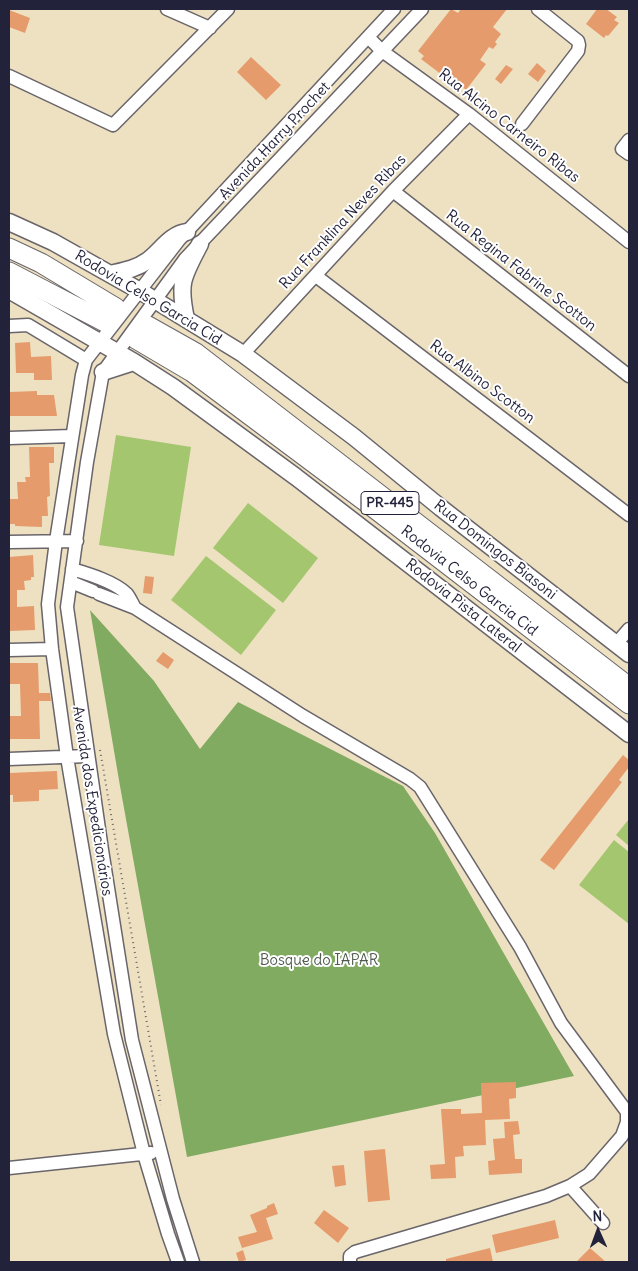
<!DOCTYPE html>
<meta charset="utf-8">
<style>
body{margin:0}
#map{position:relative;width:638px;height:1271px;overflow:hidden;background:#eee1c1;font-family:Delius,sans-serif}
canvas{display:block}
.frame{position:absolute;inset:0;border:10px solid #22223b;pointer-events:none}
.north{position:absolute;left:573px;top:1206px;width:50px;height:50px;-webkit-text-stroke:4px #fff;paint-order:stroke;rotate:358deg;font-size:14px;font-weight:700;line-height:20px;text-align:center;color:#22223b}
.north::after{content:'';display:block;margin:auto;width:18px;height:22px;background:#22223b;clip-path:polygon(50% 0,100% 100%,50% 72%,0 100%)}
</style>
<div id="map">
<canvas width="638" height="1271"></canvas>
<div class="frame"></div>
<div class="north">N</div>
</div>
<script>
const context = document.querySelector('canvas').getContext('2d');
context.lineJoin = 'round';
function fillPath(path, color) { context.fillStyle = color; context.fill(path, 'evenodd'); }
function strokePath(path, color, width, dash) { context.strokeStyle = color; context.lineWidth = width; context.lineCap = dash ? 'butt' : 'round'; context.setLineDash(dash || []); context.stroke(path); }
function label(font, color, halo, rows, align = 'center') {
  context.font = font + ' Delius,sans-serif'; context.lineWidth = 4; context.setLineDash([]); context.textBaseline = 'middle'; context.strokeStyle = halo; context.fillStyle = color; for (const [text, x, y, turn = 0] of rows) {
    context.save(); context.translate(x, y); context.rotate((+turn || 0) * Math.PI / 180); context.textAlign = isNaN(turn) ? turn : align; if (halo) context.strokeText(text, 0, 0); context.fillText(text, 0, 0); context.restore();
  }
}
const green = new Path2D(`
 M116,435L191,447L174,556L99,545Z
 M248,503L318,558L283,603L213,548Z
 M206,556L276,610L241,655L171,600Z
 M629,819V846L616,835Z
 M614,840L629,852V924L579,885Z`);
const forest = new Path2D(`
 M90,610L154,681L200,749L238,702L403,786L435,833L574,1076L187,1157L120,786Z`);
const building = new Path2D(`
 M451,9L458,13L461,9H507L493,27L501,34L495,42L497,44L493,49L489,47L480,60L486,64L466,90L460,85L458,87L421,59L424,56L418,51Z
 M597,9H606L617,17L614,20L619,23L608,36L606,35L604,38L586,24Z
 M9,10L30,18L25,33L9,27Z
 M251,57L281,85L266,100L237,72Z
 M537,63L546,71L538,82L528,74Z
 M506,65L513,69L501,84L495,79Z
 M30,342L31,357L51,356L52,380H34V373H16L15,343Z
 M37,391V395H54L57,416H9V392Z
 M29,447H54V463H49L50,496L47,497L48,516H42V527L15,526V524H9V499H18L17,482H26L25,477H30Z
 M33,555L34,577H31V580L24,581L25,590H17V607L34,606L35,630L9,631V557Z
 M145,576L154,577L152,594L143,593Z
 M163,652L174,660L168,669L156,661Z
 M9,663H38L39,693H50L51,701H39L40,739H9V716H21L20,684H9Z
 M623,755L629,760V767L619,780L622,782L554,870L540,860Z
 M57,771L58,789L39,790V801L13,802V795H9V773Z
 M516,1082V1098L509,1099L510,1119L485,1120L486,1145L463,1146L464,1156L455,1157L456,1178L431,1179L430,1165L445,1164L441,1109H461V1114L482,1113L481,1083Z
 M518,1121L520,1134L513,1135L515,1159H522V1173L489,1175L488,1161L495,1160L493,1139L505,1138L504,1122Z
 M385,1149L390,1200L368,1202L364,1151Z
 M344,1165L346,1185L335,1187L332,1166Z
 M274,1203L278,1214L266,1218L273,1239L242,1248L238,1237L257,1232L250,1215L267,1208V1206Z
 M324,1210L349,1228L338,1243L314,1223Z
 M555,1220L559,1238L496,1253L492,1235Z
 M490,1248L493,1262H446V1259Z
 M590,1248L606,1262H576Z
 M243,1250L246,1260L239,1262L236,1253Z`);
const path = new Path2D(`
 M100,750L161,1105`);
const minor = new Path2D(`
 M167,9L210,28
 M368,37L382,51L469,114L629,242
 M9,76L113,125L228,9
 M522,124L578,51L579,45L578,41L538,9
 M629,140L622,149L629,154
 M393,191L629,376
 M316,276L629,515
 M9,326L28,325L86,360
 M243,354L393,191L469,114
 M9,438L72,436
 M9,542L77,541
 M72,569C89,574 115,582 127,594C130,598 132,603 135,608
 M71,582L93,591
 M99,594L135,608L303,716L410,779L420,787L520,947L561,1023L627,1112V1122L622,1136L589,1174L570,1186L546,1196L355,1252L350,1256V1262
 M616,644L629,629
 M9,650L52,649
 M9,759L88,756
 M9,1168L151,1153
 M570,1186L603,1223
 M178,1262L168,1234L144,1154L114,1034L67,757L52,649L48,604L56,541L82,375L86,360L179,240L394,9
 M193,1262L173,1199L132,1040L102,850L67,607L87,462L103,372L185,259L422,9`);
const major = new Path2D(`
 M9,222L53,242L140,291L243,354L354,437L441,508L629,654
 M110,274C123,271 136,269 147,261C160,252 170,234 187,232
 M9,290L134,362L173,387L296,477L629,734
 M186,319C178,282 183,277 200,244
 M103,372L134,362`);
const highway = new Path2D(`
 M9,248L41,263L116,308
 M9,272L107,323
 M148,326L196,353L629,687
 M136,339L192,372L374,508L629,704`);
const shields = [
 [390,503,58]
];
const shieldNames = [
 ["PR-445",390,503]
];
const streetNames = [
 ["Rua Alcino Carneiro Ribas",509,126,38],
 ["Avenida Harry Prochet",275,141,-47],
 ["Rua Franklina Neves Ribas",343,222,-47],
 ["Rua Regina Fabrine Scotton",521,271,38],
 ["Rodovia Celso Garcia Cid",148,298,31],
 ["Rua Albino Scotton",482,382,37],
 ["Rua Domingos Biasoni",495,550,38],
 ["Rodovia Celso Garcia Cid",469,581,38],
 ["Rodovia Pista Lateral",463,606,38],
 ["Avenida dos Expedicionários",92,801,81]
];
const parkNames = [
 ["Bosque do IAPAR",319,961]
];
fillPath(green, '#a3c66f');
fillPath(forest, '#82ab62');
fillPath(building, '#e59b6b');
strokePath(minor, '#69656a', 15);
strokePath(major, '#69656a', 19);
strokePath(highway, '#69656a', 21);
strokePath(path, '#69656a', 2, [1, 4]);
strokePath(minor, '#fff', 12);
strokePath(major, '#fff', 16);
strokePath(highway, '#fff', 19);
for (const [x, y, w] of shields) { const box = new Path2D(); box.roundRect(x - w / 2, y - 11.5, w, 23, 4); context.fillStyle = '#fff'; context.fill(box); strokePath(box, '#22223b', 1); }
label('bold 14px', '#22223b', null, shieldNames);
label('15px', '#22223b', '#fff', streetNames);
label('15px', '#4f5b4d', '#fff', parkNames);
</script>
